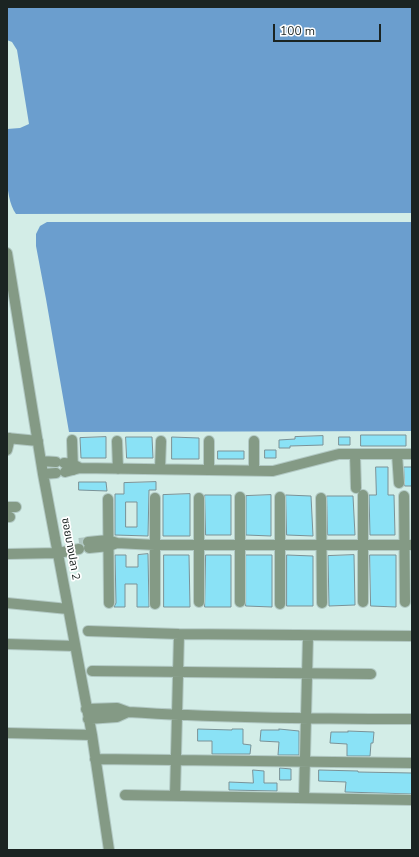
<!DOCTYPE html>
<meta charset="utf-8">
<style>
body{margin:0}
#map{position:relative;width:419px;height:857px;overflow:hidden;background:#d3ede7;font-family:"Nunito Sans",sans-serif}
canvas{display:block}
.frame{position:absolute;inset:0;border:8px solid #1b2422;pointer-events:none}
.scale{position:absolute;left:273px;top:24px;width:108px;height:18px;box-sizing:border-box;border:2px solid #1b2422;border-top:0;padding-left:5px;font-size:12px;line-height:14px;white-space:nowrap;color:#1b2422;-webkit-text-stroke:3px #fff;paint-order:stroke}
</style>
<div id="map">
<canvas width="419" height="857"></canvas>
<div class="frame"></div>
<div class="scale">100 m</div>
</div>
<script>
const context = document.querySelector('canvas').getContext('2d');
context.lineJoin = 'round';
function fillPath(path, color) { context.fillStyle = color; context.fill(path, 'evenodd'); }
function strokePath(path, color, width, dash) { context.strokeStyle = color; context.lineWidth = width; context.lineCap = dash ? 'butt' : 'round'; context.setLineDash(dash || []); context.stroke(path); }
function label(font, color, halo, rows, align = 'center') {
  context.font = font + ' "Nunito Sans","Noto Sans Thai",sans-serif'; context.lineWidth = 3.5; context.setLineDash([]); context.textBaseline = 'middle'; context.strokeStyle = halo; context.fillStyle = color; for (const [text, x, y, turn = 0] of rows) {
    context.save(); context.translate(x, y); context.rotate((+turn || 0) * Math.PI / 180); context.textAlign = isNaN(turn) ? turn : align; if (halo) context.strokeText(text, 0, 0); context.fillText(text, 0, 0); context.restore();
  }
}
const water = new Path2D(`
 M7,7H412V213L16,214C3,196 7,152 7,129L20,128L29,124L17,50L12,42L7,40Z
 M47,222H412V431L69,432L46,299L36,246V234L40,226Z`);
const building = new Path2D(`
 M361,435H406V446H361Z
 M323,436V445L290,446V448H279V440L295,439V437Z
 M106,437V458H81L80,438Z
 M126,437H152L153,458H127Z
 M172,437L199,438V459H172Z
 M339,437H350V445H339Z
 M265,450H276V458H265Z
 M218,451H244V459H218Z
 M376,467H388V495H394L395,535H370L369,495H376Z
 M404,467H412V486H405Z
 M79,482H106L107,491L79,490Z
 M156,482V490H149L148,536L115,535V494H124V483ZM126,502H137V527H126Z
 M190,494V536H163V495Z
 M205,495H231V535H206Z
 M271,495V536L246,535V496Z
 M286,495L311,496L313,536L287,535Z
 M327,496H353L355,535H328Z
 M148,554L149,607H137V584H125V607H114L116,603L115,555H126V567H138V555Z
 M164,555H189L190,607H164Z
 M206,555H231V607H205Z
 M246,555H272V607L246,606Z
 M287,555L313,556V606H287Z
 M354,555L355,605L329,606L328,556Z
 M370,555H396V607L371,606Z
 M198,729L232,730V729H243V744L251,745L250,754H212V741H198Z
 M279,729L299,731V755H278L279,742L260,741L261,730H279Z
 M348,731L374,732L373,743H371L370,756H347V744L330,743L331,732H348Z
 M280,768L291,769V780H280Z
 M253,770L264,771V783H277V791L229,790V782L253,783Z
 M319,770L358,771V772L412,773V794L345,792L346,782L319,781Z`);
const minorTunnel = new Path2D(`
 M79,543L88,542`);
const minor = new Path2D(`
 M7,253L43,474L92,735L109,850
 M7,438L38,441
 M72,440L73,470
 M117,441L118,469
 M209,441V470
 M7,450L10,438
 M355,454L356,488
 M397,454L399,483
 M41,461L56,462
 M64,463L73,464L80,468L65,472
 M80,468L273,471L339,454H412
 M160,469L161,441
 M254,470V441
 M43,474L56,473
 M363,495V602
 M404,496L405,602
 M280,497V604
 M155,498V604
 M199,498V602
 M321,498L322,603
 M108,499L109,603
 M7,507H16
 M7,517H10
 M88,542L108,540L117,543L109,546L89,548
 M117,543L155,545H412
 M7,554L58,553L79,549
 M240,602V497
 M7,603L68,609
 M88,631L179,634L412,636
 M7,644L75,646
 M92,671L371,674
 M86,709L117,708L128,712L117,717L88,719
 M128,712C223,718 317,719 412,719
 M7,733L92,735
 M95,759L412,763
 M125,795L412,800
 M175,796L179,634
 M304,798L308,636`);
const streetNames = [
 ["ซอยบางปลา 2",70,549,80]
];
fillPath(water, '#6b9ece');
fillPath(building, '#8ae2f6');
strokePath(building, '#7a9297', 1);
strokePath(minorTunnel, '#aec5c0', 10, [10, 5]);
strokePath(minor, '#b2c9c4', 12);
strokePath(minor, '#849a85', 10);
label('11px', '#1b2422', '#fff', streetNames);
</script>
